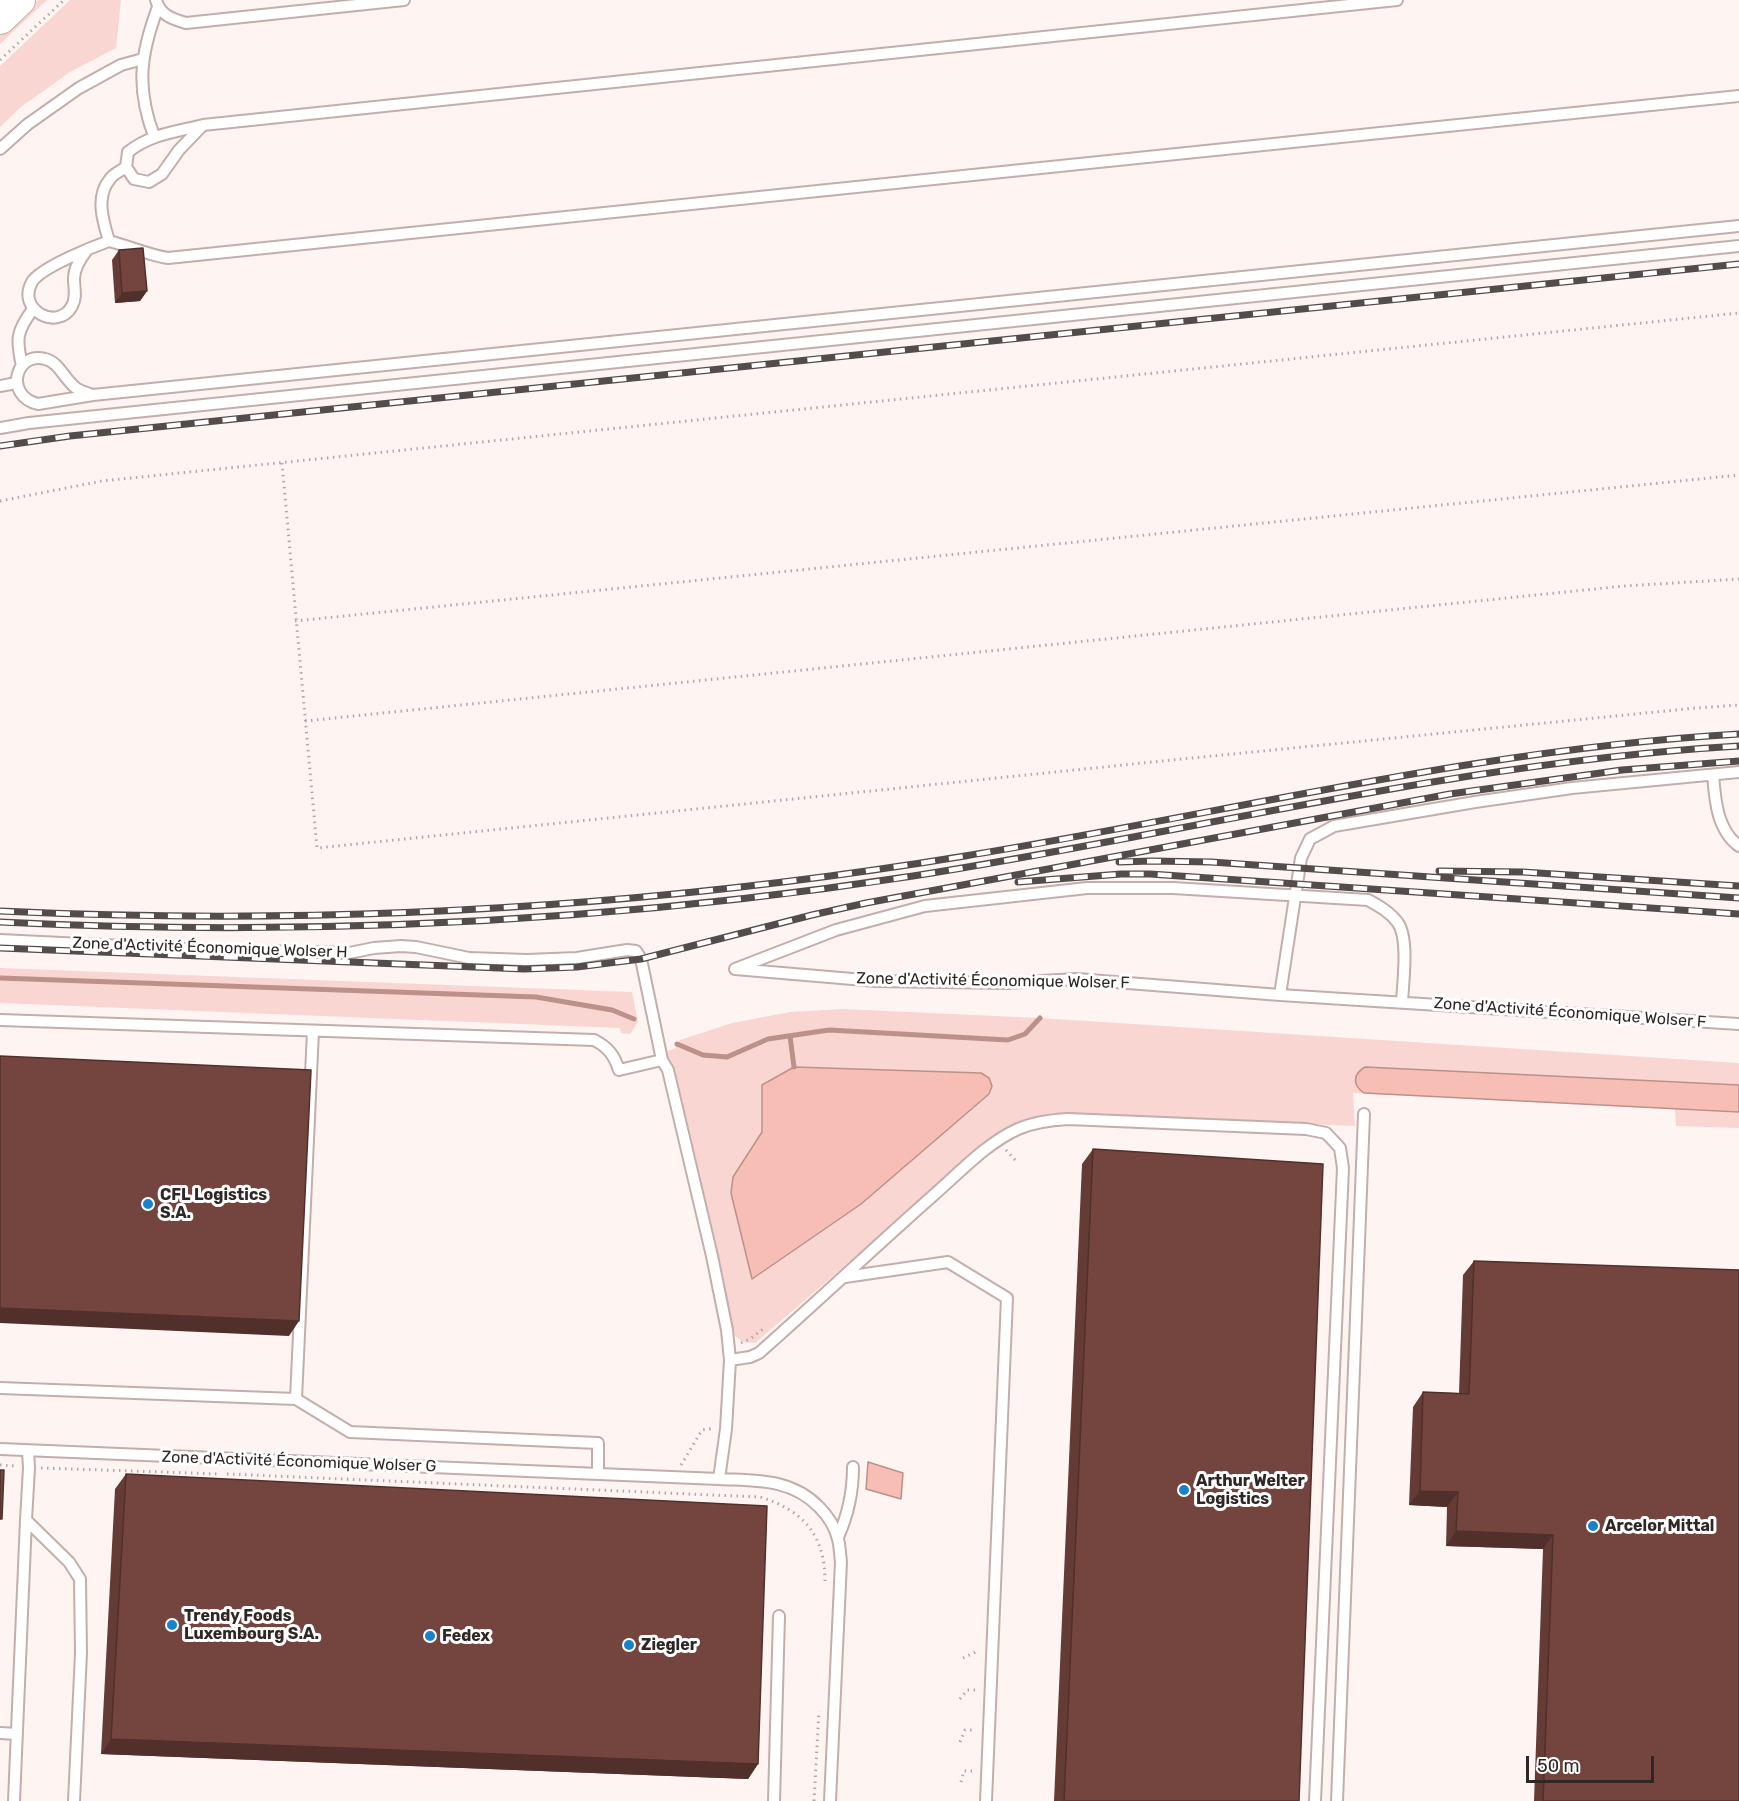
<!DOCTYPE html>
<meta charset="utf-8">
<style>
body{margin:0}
#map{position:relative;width:1739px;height:1801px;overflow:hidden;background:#fef5f3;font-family:Rubik,sans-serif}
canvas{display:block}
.scale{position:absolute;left:1526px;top:1756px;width:128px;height:27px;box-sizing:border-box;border:3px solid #2f2725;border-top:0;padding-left:8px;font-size:18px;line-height:21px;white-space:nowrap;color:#2f2725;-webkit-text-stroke:4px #fff;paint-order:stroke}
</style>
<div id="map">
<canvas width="1739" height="1801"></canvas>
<div class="scale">50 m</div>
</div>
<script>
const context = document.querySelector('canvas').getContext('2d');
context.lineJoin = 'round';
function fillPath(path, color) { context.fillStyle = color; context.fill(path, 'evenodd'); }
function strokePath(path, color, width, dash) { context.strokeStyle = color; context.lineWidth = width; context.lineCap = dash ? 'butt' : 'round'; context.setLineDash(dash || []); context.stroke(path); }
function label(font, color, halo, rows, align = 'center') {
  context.font = font + ' Rubik,sans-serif'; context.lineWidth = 6; context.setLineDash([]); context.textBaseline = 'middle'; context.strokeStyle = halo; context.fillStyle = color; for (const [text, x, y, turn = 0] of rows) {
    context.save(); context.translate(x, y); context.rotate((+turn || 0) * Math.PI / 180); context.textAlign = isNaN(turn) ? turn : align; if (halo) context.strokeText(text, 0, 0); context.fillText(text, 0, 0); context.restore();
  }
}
const green = new Path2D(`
 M38,0H47L0,44V35Z
 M70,0H121L116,48L70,72L21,107L0,127V66Z
 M0,968L632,992L638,1022L630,1034L621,1033L620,1028L0,1003Z
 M843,1009L1040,1018L1739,1063V1085L1365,1067L1358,1089L1364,1093H1353L1355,1126L1066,1114L1043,1117L976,1153L755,1343L743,1342L727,1330L660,1053L674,1049L680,1040L732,1023L790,1012ZM989,1078L992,1085L989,1094L861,1204L753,1278L733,1177L762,1132V1085Z
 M1675,1109L1739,1112V1128L1676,1126Z`);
const water = new Path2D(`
 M794,1067L981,1073L989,1078L992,1086L989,1094L861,1204L752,1279L731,1193L733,1177L762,1132V1085Z
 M1365,1067L1739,1085V1112L1364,1093C1352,1085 1353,1074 1365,1067Z
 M868,1462L903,1473L901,1499L866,1489Z`);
const stream = new Path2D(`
 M0,978L536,997L612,1010L634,1019
 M790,1036L794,1067
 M677,1044L703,1055L727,1057L768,1039L829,1030L1008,1040L1025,1034L1040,1018`);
const path = new Path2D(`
 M0,60L64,0
 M282,463L317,848L1172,760L1696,708L1739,705
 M0,501L102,481L1739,313
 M295,621L1739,475
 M305,721L1624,586L1739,579
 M1006,1150L1017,1162
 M741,1343L750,1339L763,1329
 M0,1465L16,1466
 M681,1465L702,1430L715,1428
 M41,1468L220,1474
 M227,1474L760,1497C803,1510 825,1535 825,1581
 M963,1658L978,1651
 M960,1699L967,1690H976
 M960,1742L965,1730H974
 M961,1782L964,1771H972
 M814,1801L819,1711`);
const service = new Path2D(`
 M156,0C160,15 172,19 186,23L404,0
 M203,125L179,150L162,174L149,182L134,179L126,167L128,152C151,134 175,132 203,125L1397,0
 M154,136C136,88 140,55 158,7
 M0,149L28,124L79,88L121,65L143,59
 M126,167C121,171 113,174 110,179C95,197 103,221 109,241C129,246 148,255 168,258L1739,96
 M87,250C80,259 74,268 74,279C74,289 77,297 72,306C58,332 16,310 32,282C40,268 92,247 109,241
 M22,366C16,339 16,332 33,309
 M0,386L16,383
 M93,395C87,393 80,391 76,388C64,379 59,362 45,359C15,351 4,396 38,404L93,395L1739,226
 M0,428L29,423L1739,246
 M1713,775C1715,800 1717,830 1739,846
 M0,940L186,949L349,953L374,948L401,946L416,947L469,958L527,960L577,958L627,950L636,951L641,959L662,1060L668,1070L712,1256L727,1330L730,1360L726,1429L719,1479
 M1280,995L1301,858L1310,839L1334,826L1475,802L1572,788L1739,772
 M1402,1002C1403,982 1409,939 1398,923C1390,912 1379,906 1368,900L1173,888H1087L925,906L836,930L735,969L876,981L1007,983L1077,979L1280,995L1739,1024
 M0,1020L594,1040C608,1047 614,1055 619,1070L662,1060
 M845,1277L948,1262L1007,1298L986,1801
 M730,1360L750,1357L759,1353C819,1300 876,1246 936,1193C961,1171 987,1143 1018,1129C1034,1122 1051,1120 1068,1119L1306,1129L1326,1133L1340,1148L1343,1168L1315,1801
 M0,1388L296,1399L350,1432L598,1443V1474
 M296,1399L313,1031
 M0,1449L719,1479C756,1481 791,1478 819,1507C827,1515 835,1527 838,1539C840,1547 840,1555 841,1562L830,1801
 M26,1520L69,1562L80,1579L81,1653L74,1801
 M838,1537C848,1515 853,1492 853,1467
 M0,1733L17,1734
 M14,1801L26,1520L29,1468L28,1451
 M774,1801L779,1616
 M1337,1801L1364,1114`);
const primary = new Path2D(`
 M0,18L19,0`);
const rail = new Path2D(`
 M0,446L70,436L1739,264
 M1119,862L1152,861L1211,862L1739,898
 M1439,871L1523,872L1739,886
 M1018,882L1121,874H1150L1739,914
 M0,911C323,926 647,908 965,856C1223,814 1478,749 1739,734
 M0,922C305,937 611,922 913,876C1188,833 1460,762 1739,746
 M0,948L524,969L577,967L641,959L812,915L866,903L1450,794L1622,770L1739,761`);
const wall = new Path2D(`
 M119,250L147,291L140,301L115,303L112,260Z
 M1093,1149L1299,1801H1054L1082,1164Z
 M1474,1261L1739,1801H1534L1543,1549L1446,1546L1447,1507L1409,1505L1413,1407L1423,1392L1459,1393L1463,1275Z
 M126,1474L758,1764L748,1779L101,1754L115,1489Z`);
const shadedWall = new Path2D(`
 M147,291L140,301L115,303L122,293Z
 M0,1308L299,1321L289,1336L0,1323Z
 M1420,1491L1458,1492L1447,1507L1409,1505Z
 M1456,1531L1553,1535L1543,1549L1446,1546Z
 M111,1739L758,1764L748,1779L101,1754Z`);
const building = new Path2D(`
 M143,248L147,291L122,293L119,250Z
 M0,1056L311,1070L299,1321L0,1308Z
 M1093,1149L1323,1164L1299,1801H1064Z
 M1474,1261L1739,1270V1801H1543L1553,1535L1456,1531L1458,1492L1420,1491L1423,1392L1469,1394Z
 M0,1470H4L2,1519H0Z
 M126,1474L767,1506L758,1764L111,1739Z`);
const markers = [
 [148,1204,6,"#1982cd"],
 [1184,1490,6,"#1982cd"],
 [1593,1526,6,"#1982cd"],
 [172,1625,6,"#1982cd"],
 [430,1636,6,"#1982cd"],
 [629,1645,6,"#1982cd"]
];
const streetNames = [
 ["Zone d'Activité Économique Wolser H",210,948,2],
 ["Zone d'Activité Économique Wolser F",993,981,1],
 ["Zone d'Activité Économique Wolser F",1570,1013,4],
 ["Zone d'Activité Économique Wolser G",299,1462,2]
];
const poiNames = [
 ["CFL Logistics",160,1195],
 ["S.A.",160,1213],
 ["Arthur Welter",1196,1481],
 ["Logistics",1196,1499],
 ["Arcelor Mittal",1605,1526],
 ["Trendy Foods",184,1616],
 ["Luxembourg S.A.",184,1634],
 ["Fedex",442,1636],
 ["Ziegler",641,1645]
];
fillPath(green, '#f9d6d1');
fillPath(water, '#f7beb5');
strokePath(water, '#bb918a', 1.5);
strokePath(stream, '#bb918a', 5);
strokePath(service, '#c3aeaa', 14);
strokePath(primary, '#c3aeaa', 34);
strokePath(path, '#b2a9a7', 3, [1.5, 4.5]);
strokePath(service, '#fff', 10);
strokePath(primary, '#fff', 32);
strokePath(rail, '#544c4a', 7);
strokePath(rail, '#fff', 4.5, [14]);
fillPath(wall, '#643b35');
fillPath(shadedWall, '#51302b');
fillPath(building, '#74453e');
strokePath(building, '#51302b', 1.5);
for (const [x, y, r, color] of markers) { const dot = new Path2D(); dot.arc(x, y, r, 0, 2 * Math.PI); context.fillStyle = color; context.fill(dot); strokePath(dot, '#fff', 2); }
label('16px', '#2f2725', '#fff', streetNames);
label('bold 16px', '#2f2725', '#fff', poiNames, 'left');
</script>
